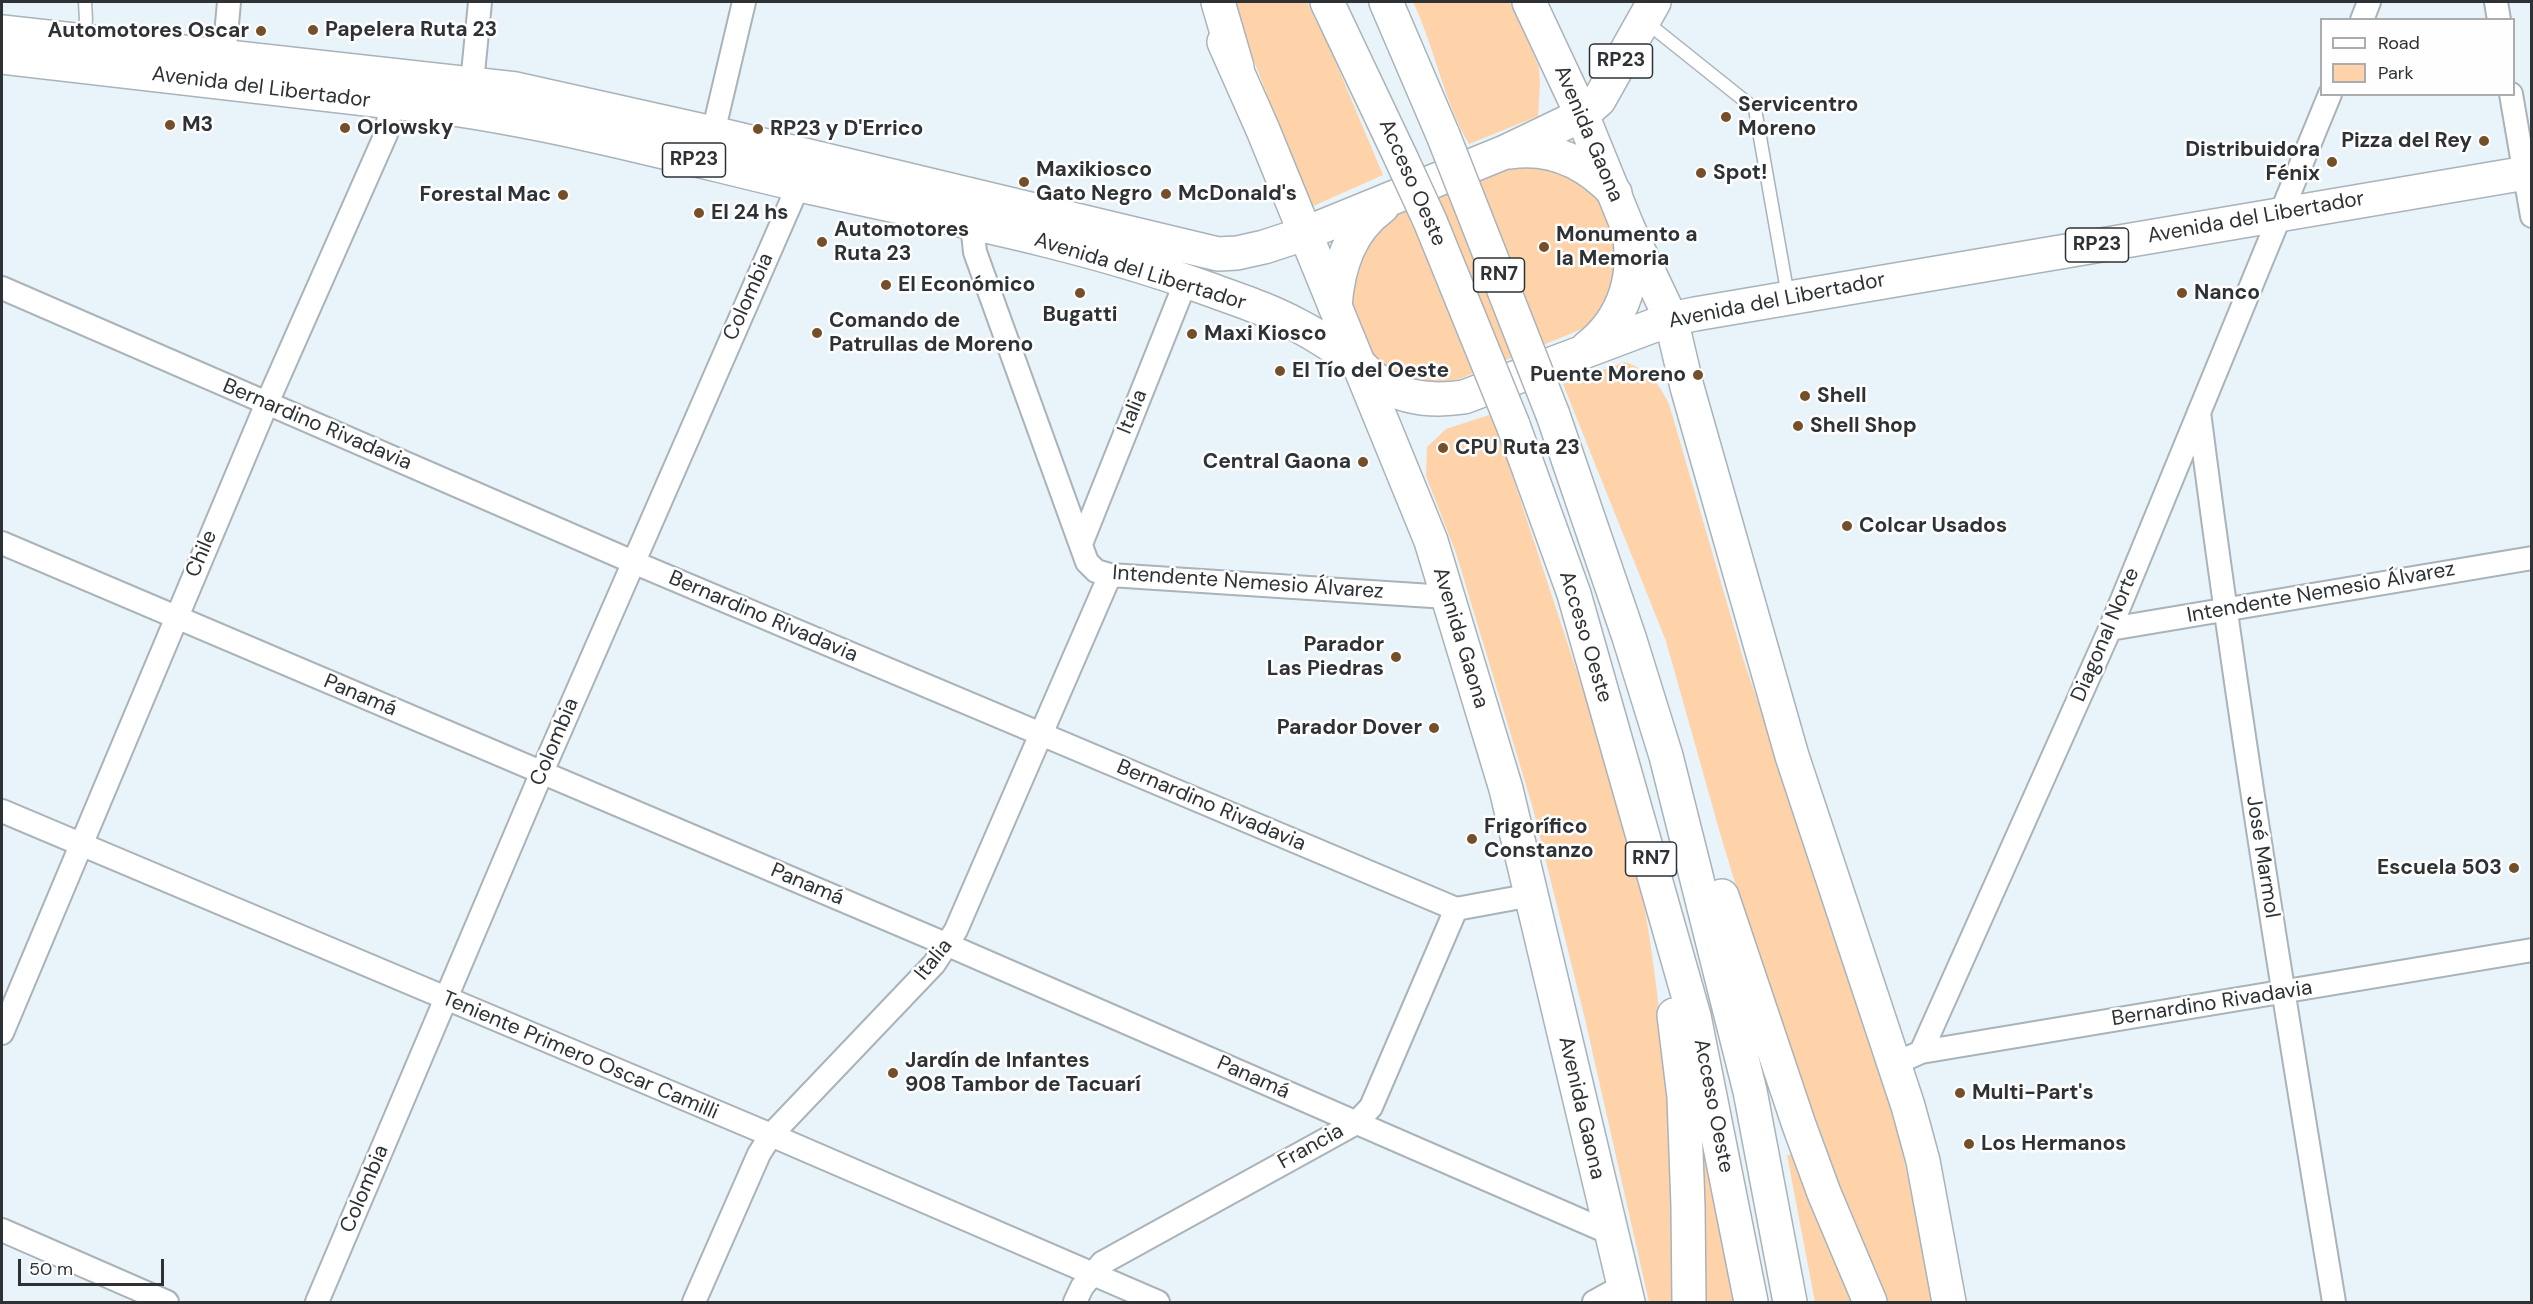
<!DOCTYPE html>
<meta charset="utf-8">
<style>
body{margin:0}
#map{position:relative;width:2533px;height:1304px;overflow:hidden;background:#e8f3fa;font-family:"DM Sans",sans-serif}
canvas{display:block}
.frame{position:absolute;inset:0;border:3px solid #2e3234;pointer-events:none}
.legend{position:absolute;left:2320px;top:18px;width:195px;height:78px;box-sizing:border-box;background:#fefefe;border:2px solid #abacad;margin:0;padding:8px 10px;list-style:none;font-size:18px;color:#2e3234}
.legend li{display:flex;align-items:center;gap:12px;height:30px}
.legend b{width:30px;border:2px solid #abacad}
.scale{position:absolute;left:18px;top:1259px;width:146px;height:27px;box-sizing:border-box;border:3px solid #2e3234;border-top:0;padding-left:8px;font-size:18px;line-height:21px;white-space:nowrap;color:#2e3234;-webkit-text-stroke:4px #fefefe;paint-order:stroke}
</style>
<div id="map">
<canvas width="2533" height="1304"></canvas>
<div class="frame"></div>
<ul class="legend">
<li><b style="height:8px;background:#fff"></b>Road</li>
<li><b style="height:16px;background:#fed3aa"></b>Park</li>
</ul>
<div class="scale">50 m</div>
</div>
<script>
const context = document.querySelector('canvas').getContext('2d');
context.lineJoin = 'round';
function fillPath(path, color) { context.fillStyle = color; context.fill(path, 'evenodd'); }
function strokePath(path, color, width, dash) { context.strokeStyle = color; context.lineWidth = width; context.lineCap = dash ? 'butt' : 'round'; context.setLineDash(dash || []); context.stroke(path); }
function label(font, color, halo, rows, align = 'center') {
  context.font = font + ' "DM Sans",sans-serif'; context.lineWidth = 5; context.setLineDash([]); context.textBaseline = 'middle'; context.strokeStyle = halo; context.fillStyle = color; for (const [text, x, y, turn = 0] of rows) {
    context.save(); context.translate(x, y); context.rotate((+turn || 0) * Math.PI / 180); context.textAlign = isNaN(turn) ? turn : align; if (halo) context.strokeText(text, 0, 0); context.fillText(text, 0, 0); context.restore();
  }
}
const green = new Path2D(`
 M1231,2H1307L1331,51L1383,175L1311,207Z
 M1413,2H1510L1539,67L1540,84L1538,116L1469,144C1443,100 1435,48 1413,2Z
 M1517,157L1563,163L1620,221L1616,291L1593,321L1582,329L1462,378C1424,389 1379,373 1360,338C1353,324 1349,290 1345,273L1373,222Z
 M1625,362C1650,371 1657,381 1669,404L1743,658L1890,1096L1935,1302H1888L1823,1152L1784,1044L1720,833L1666,641L1563,384Z
 M1492,414L1630,833C1664,987 1674,1145 1675,1302H1649L1585,1019L1532,805L1456,553L1426,476L1427,447L1446,429Z
 M1701,1119L1737,1302H1699Z
 M1787,1155H1795L1859,1302H1815Z`);
const lane = new Path2D(`
 M1645,21L1755,109L1788,296
 M82,40L86,20L85,2`);
const street = new Path2D(`
 M2496,2L2499,20
 M2362,20L2369,2
 M224,57L229,2
 M472,83L480,2
 M2511,94L2532,216
 M713,133L744,2
 M972,224L975,252L1087,562L1096,571L1110,575L1447,597
 M2,288L633,562L1456,909L1532,895
 M2199,412C2237,710 2285,1006 2334,1302
 M2,543L948,945L1610,1233
 M1081,544L1186,281
 M2110,629L2532,558
 M2,811L771,1135L1158,1302
 M2,1033L267,403L386,134L394,88
 M1921,1052L2110,629L2330,94
 M1910,1057L1921,1052L2532,950
 M2,1230L167,1302
 M317,1302L542,772L799,184
 M694,1302L759,1154L771,1135L934,964L956,930L1110,575
 M1075,1302L1082,1287L1102,1263L1356,1123L1371,1107L1456,909
 M1594,1302L1625,1285`);
const secondary = new Path2D(`
 M1529,2L1582,115L1628,228L1671,319L1687,387L1792,756L1908,1106L1923,1161L1949,1302
 M1224,42L1263,130L1431,541L1506,789L1628,1302`);
const primary = new Path2D(`
 M2,32L516,89L713,133L1218,254L1237,253L1264,247L1304,234L1505,152L1582,115L1599,100L1654,2
 M2,57L453,109C575,127 693,160 813,188C942,217 1075,241 1200,286C1233,298 1268,309 1299,326C1320,337 1339,350 1357,363C1366,370 1373,379 1382,384C1407,400 1436,401 1464,397L1671,319L1695,314L2532,172
 M1510,152C1551,146 1587,163 1615,193
 M1335,306C1338,267 1349,231 1382,207
 M1587,348C1625,319 1638,274 1628,228`);
const highway = new Path2D(`
 M1218,2L1237,67
 M1327,2L1401,158
 M1386,2L1443,135
 M1553,415L1629,637L1666,756L1750,1091L1790,1302
 M1513,425L1574,594L1694,1016L1751,1302
 M1722,896L1799,1125L1824,1193L1870,1302
 M1674,1015L1684,1097L1688,1206L1689,1302`);
const highwayBridge = new Path2D(`
 M1443,135L1553,415
 M1401,158L1430,221L1513,425`);
const markers = [
 [313,30,6,"#744f2a"],
 [261,31,6,"#744f2a"],
 [1726,117,6,"#744f2a"],
 [170,125,6,"#744f2a"],
 [345,128,6,"#744f2a"],
 [758,129,6,"#744f2a"],
 [2484,141,6,"#744f2a"],
 [2332,162,6,"#744f2a"],
 [1701,173,6,"#744f2a"],
 [1024,182,6,"#744f2a"],
 [1166,194,6,"#744f2a"],
 [563,195,6,"#744f2a"],
 [699,213,6,"#744f2a"],
 [822,242,6,"#744f2a"],
 [1544,247,6,"#744f2a"],
 [886,285,6,"#744f2a"],
 [1080,293,6,"#744f2a"],
 [2182,293,6,"#744f2a"],
 [817,333,6,"#744f2a"],
 [1192,334,6,"#744f2a"],
 [1280,371,6,"#744f2a"],
 [1698,375,6,"#744f2a"],
 [1805,396,6,"#744f2a"],
 [1798,426,6,"#744f2a"],
 [1443,448,6,"#744f2a"],
 [1363,462,6,"#744f2a"],
 [1847,526,6,"#744f2a"],
 [1396,657,6,"#744f2a"],
 [1434,728,6,"#744f2a"],
 [1472,839,6,"#744f2a"],
 [2514,868,6,"#744f2a"],
 [893,1073,6,"#744f2a"],
 [1960,1093,6,"#744f2a"],
 [1969,1144,6,"#744f2a"]
];
const shields = [
 [1621,61,63],
 [694,160,63],
 [2097,245,63],
 [1499,275,51],
 [1651,859,51]
];
const shieldNames = [
 ["RP23",1621,61],
 ["RP23",694,160],
 ["RP23",2097,245],
 ["RN7",1499,275],
 ["RN7",1651,859]
];
const poiNames = [
 ["Papelera Ruta 23",325,30],
 ["Automotores Oscar",249,31,"right"],
 ["Servicentro",1738,105],
 ["Moreno",1738,129],
 ["M3",182,125],
 ["Orlowsky",357,128],
 ["RP23 y D'Errico",770,129],
 ["Pizza del Rey",2472,141,"right"],
 ["Distribuidora",2320,150,"right"],
 ["Fénix",2320,174,"right"],
 ["Maxikiosco",1036,170],
 ["Gato Negro",1036,194],
 ["Spot!",1713,173],
 ["McDonald's",1178,194],
 ["Forestal Mac",551,195,"right"],
 ["El 24 hs",711,213],
 ["Automotores",834,230],
 ["Ruta 23",834,254],
 ["Monumento a",1556,235],
 ["la Memoria",1556,259],
 ["El Económico",898,285],
 ["Nanco",2194,293],
 ["Bugatti",1080,315,"center"],
 ["Comando de",829,321],
 ["Patrullas de Moreno",829,345],
 ["Maxi Kiosco",1204,334],
 ["El Tío del Oeste",1292,371],
 ["Puente Moreno",1686,375,"right"],
 ["Shell",1817,396],
 ["Shell Shop",1810,426],
 ["CPU Ruta 23",1455,448],
 ["Central Gaona",1351,462,"right"],
 ["Colcar Usados",1859,526],
 ["Parador",1384,645,"right"],
 ["Las Piedras",1384,669,"right"],
 ["Parador Dover",1422,728,"right"],
 ["Frigorífico",1484,827],
 ["Constanzo",1484,851],
 ["Escuela 503",2502,868,"right"],
 ["Jardín de Infantes",905,1061],
 ["908 Tambor de Tacuarí",905,1085],
 ["Multi-Part's",1972,1093],
 ["Los Hermanos",1981,1144]
];
const streetNames = [
 ["Avenida del Libertador",261,88,7],
 ["Avenida Gaona",1588,134,67],
 ["Acceso Oeste",1412,183,66],
 ["Avenida del Libertador",2256,218,-10],
 ["Avenida del Libertador",1140,272,17],
 ["Colombia",749,297,-66],
 ["Avenida del Libertador",1777,301,-11],
 ["Italia",1133,412,-68],
 ["Bernardino Rivadavia",317,425,23],
 ["Chile",202,554,-67],
 ["Intendente Nemesio Álvarez",1248,583,4],
 ["Intendente Nemesio Álvarez",2321,593,-10],
 ["Bernardino Rivadavia",763,617,23],
 ["Diagonal Norte",2106,635,-67],
 ["Acceso Oeste",1585,637,73],
 ["Avenida Gaona",1460,638,73],
 ["Panamá",360,696,23],
 ["Colombia",555,742,-67],
 ["Bernardino Rivadavia",1211,806,23],
 ["José Marmol",2262,857,81],
 ["Panamá",807,885,23],
 ["Italia",934,960,-51],
 ["Bernardino Rivadavia",2212,1004,-9],
 ["Teniente Primero Oscar Camilli",580,1056,23],
 ["Panamá",1253,1078,24],
 ["Acceso Oeste",1713,1106,79],
 ["Avenida Gaona",1581,1108,77],
 ["Francia",1311,1147,-29],
 ["Colombia",365,1189,-67]
];
fillPath(green, '#fed3aa');
strokePath(lane, '#a9b3b9', 15);
strokePath(street, '#a9b3b9', 26);
strokePath(secondary, '#a9b3b9', 36);
strokePath(primary, '#a9b3b9', 36);
strokePath(highway, '#a9b3b9', 36);
strokePath(lane, '#fff', 12);
strokePath(street, '#fff', 22);
strokePath(secondary, '#fff', 33);
strokePath(primary, '#fff', 33);
strokePath(highway, '#fff', 33);
strokePath(highwayBridge, '#a9b3b9', 36, []);
strokePath(highwayBridge, '#fff', 33);
for (const [x, y, r, color] of markers) { const dot = new Path2D(); dot.arc(x, y, r, 0, 2 * Math.PI); context.fillStyle = color; context.fill(dot); strokePath(dot, '#fefefe', 2); }
for (const [x, y, w] of shields) { const box = new Path2D(); box.roundRect(x - w / 2, y - 17, w, 34, 4.5); context.fillStyle = '#fefefe'; context.fill(box); strokePath(box, '#2e3234', 1.5); }
label('bold 20px', '#2e3234', null, shieldNames);
label('bold 21px', '#2e3234', '#fefefe', poiNames, 'left');
label('21px', '#2e3234', '#fefefe', streetNames);
</script>
